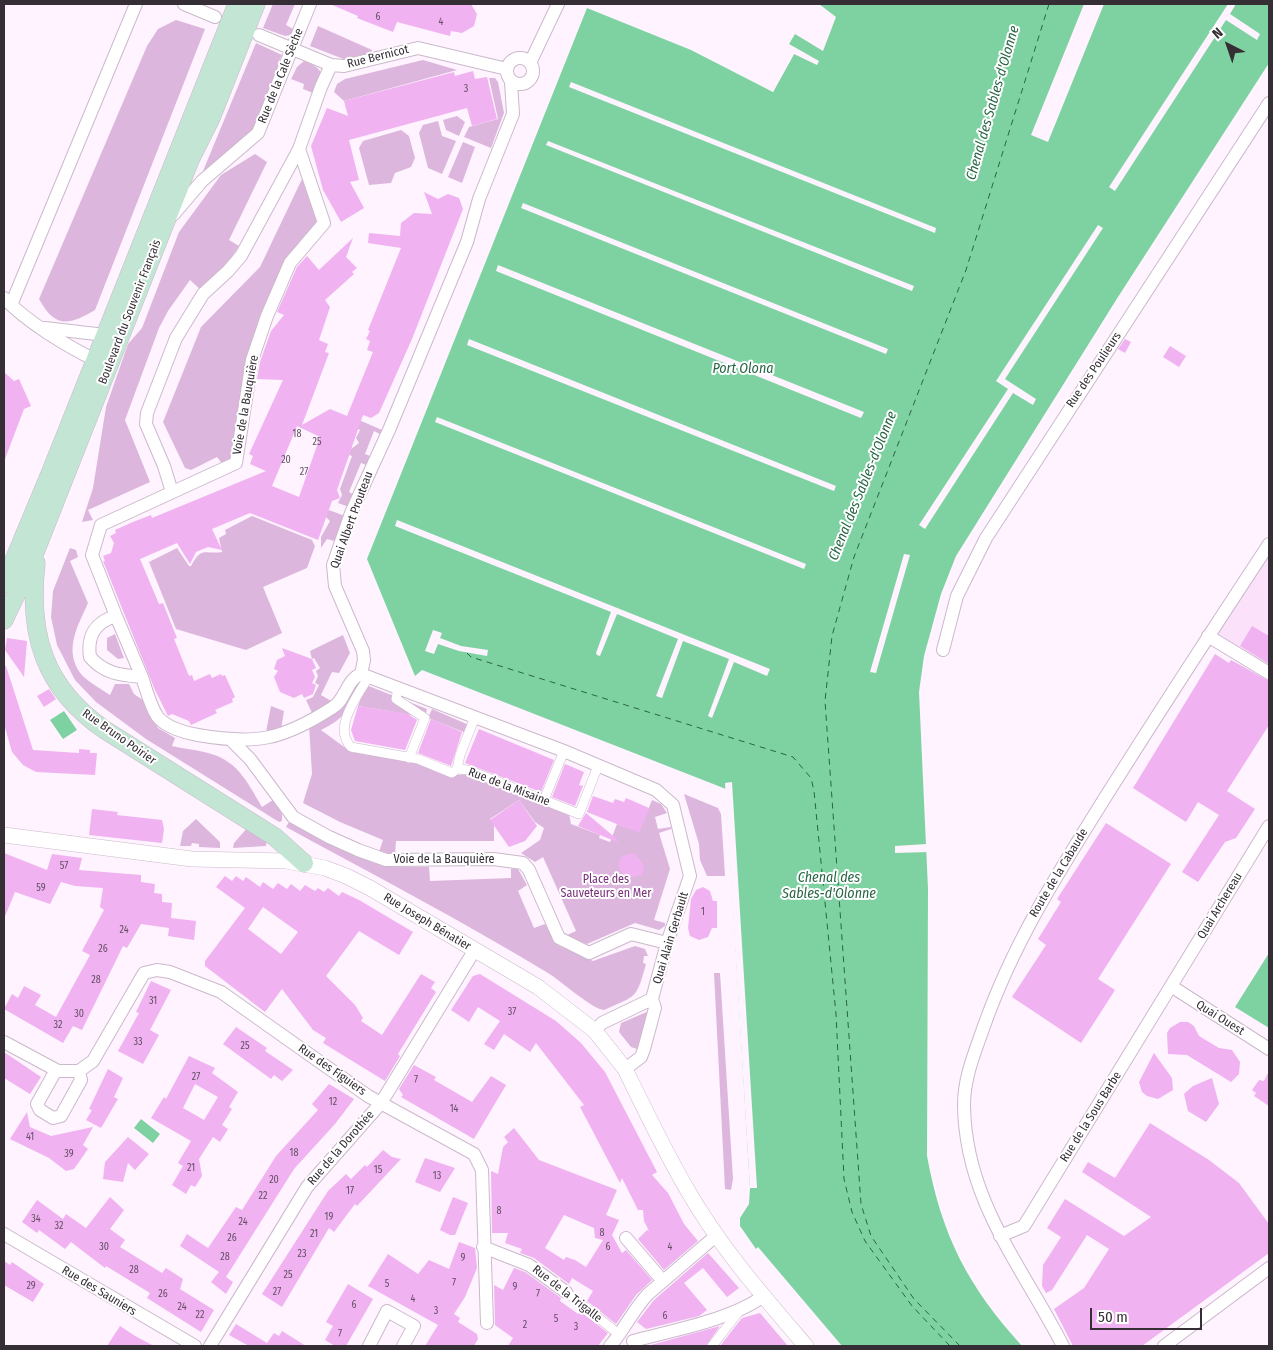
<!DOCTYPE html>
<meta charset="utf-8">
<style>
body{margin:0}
#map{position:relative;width:1273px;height:1350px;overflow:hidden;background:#fef3fe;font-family:"Fira Sans Condensed",sans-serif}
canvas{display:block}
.frame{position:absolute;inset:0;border:5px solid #352e35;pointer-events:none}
.north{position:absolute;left:1203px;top:20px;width:50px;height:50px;-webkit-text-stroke:4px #fff;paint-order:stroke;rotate:319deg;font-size:14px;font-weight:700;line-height:20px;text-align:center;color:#352e35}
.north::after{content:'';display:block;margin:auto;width:18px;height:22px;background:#352e35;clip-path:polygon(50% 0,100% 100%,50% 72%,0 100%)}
.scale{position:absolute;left:1090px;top:1308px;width:112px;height:22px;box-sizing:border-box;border:2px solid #352e35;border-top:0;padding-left:6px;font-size:15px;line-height:18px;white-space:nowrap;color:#352e35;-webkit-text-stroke:4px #fff;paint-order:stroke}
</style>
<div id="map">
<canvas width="1273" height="1350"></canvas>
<div class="frame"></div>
<div class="north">N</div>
<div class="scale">50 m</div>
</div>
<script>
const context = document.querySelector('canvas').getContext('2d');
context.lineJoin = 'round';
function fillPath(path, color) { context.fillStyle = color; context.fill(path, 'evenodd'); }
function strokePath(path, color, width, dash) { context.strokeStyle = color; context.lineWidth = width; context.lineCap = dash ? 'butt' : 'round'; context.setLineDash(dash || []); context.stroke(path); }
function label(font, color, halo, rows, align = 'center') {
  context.font = font + ' "Fira Sans Condensed",sans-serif'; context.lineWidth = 4; context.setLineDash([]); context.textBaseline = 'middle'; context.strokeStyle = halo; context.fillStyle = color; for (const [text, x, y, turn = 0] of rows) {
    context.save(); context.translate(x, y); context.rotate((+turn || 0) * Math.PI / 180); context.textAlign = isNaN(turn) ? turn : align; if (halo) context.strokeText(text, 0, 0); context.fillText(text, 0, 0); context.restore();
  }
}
const built = new Path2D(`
 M1269,535V677L1201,634Z`);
const green = new Path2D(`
 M273,4H295L286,25L295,30L291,35L285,36L263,28Z
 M176,20L205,29L95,310C68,326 55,328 39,299L147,46L158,29Z
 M318,26L372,50L371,54L346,60L310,46Z
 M256,43L282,55L278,63L279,70L257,122L250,133L205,172L203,171Z
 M423,60L457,70L344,101L334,92L337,84L345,79Z
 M304,61C326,70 323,73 313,93L303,89L304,84L291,79L297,67Z
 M489,78H495L498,82L504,113L491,148L464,137L469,127L498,119Z
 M457,116L465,122L459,136L446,130L443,120Z
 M438,121L442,136L456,141L442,174L428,168L419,133L423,125Z
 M401,130L409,136L415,158L411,167L395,173L391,183L369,185L359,148L363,141Z
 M463,142L475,147L462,183L448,177Z
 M255,154L267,162L229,240L239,246L228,262L202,291L190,280L168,311L159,328L125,420L150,482L88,510L93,520L82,522L93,488L106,407L128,344L142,328L179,232L221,175Z
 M302,179L317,222L264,311L260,315L236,416V442L232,459L223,465L217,457L191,470L185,468L163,422L201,327L260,267Z
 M359,420L382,430L380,434L374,431L365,454L370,456L366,465L361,463L349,492L354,495L349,507L338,503L342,495L340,489L352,456L349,455L351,449L359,443L356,438L360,430L356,428Z
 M326,509L345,516L334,541L327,539L321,548V537L330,521L325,516Z
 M252,516L312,540L315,546L307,568L263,587L282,633L246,650L176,629L149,562L177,548L189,566H191C202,545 205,555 222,552L219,538L226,534L225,530Z
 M70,548L76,550L78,557L70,561L88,603C78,626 63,650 81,674C88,682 101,689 110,695L115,684H129L134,694L147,703L158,728L175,738L172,746C183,749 193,749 204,752C237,759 246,780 262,807L273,800L282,814V821L279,822L146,739L96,702L75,680L57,645L51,617L53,591Z
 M115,634L124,658L118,659L107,650V638Z
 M343,635L350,653L339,673L332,672L321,695L333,702L313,715L306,700L313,697L319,685L315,683L318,676L316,671L320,668L314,658L312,659L310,651Z
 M358,682L361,683C351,707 346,718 321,730L351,752L411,761L449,776L466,774L569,814L571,824L600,835L599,838L610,842L617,824L639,832L652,800L661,804L667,813L655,817L658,829L671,827V829L659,833L670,869L654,920L665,923V926L659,930L635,923L587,944L565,936L576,931L543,857L535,862L521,853L540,840L544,828L535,822L519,800L490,819L494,825V841H396L395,854L379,852L383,840L340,822L303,803L312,774L309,725Z
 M366,685L427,709L426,713L412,715L358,706Z
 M271,706L284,711L281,729L266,732Z
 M432,709L469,725L466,733L428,718Z
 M684,794L718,808L721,814L725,876H707L700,860L699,844Z
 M196,819L220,842V848L199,847V844L192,843L191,846H180L183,831Z
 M289,822L353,854L392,867H429L430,881L511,878V869H518L527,885L518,891L534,928L545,924L557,945L593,961L635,946L645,949L648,956H644L643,963L646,964C636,1000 637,995 604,1010C592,1009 561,981 548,973C462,921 374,875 286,827Z
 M248,827L267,839L266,846L233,848L234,843Z
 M714,973H720L733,1179L731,1190L725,1189Z
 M649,1011L641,1047L637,1049L631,1047L619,1032L621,1023Z`);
const water = new Path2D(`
 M819,4H1269V63L1118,297L956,556L941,594L924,656L919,692L928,889L927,1156C942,1237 968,1286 1022,1346H842L758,1247L756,1249L740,1226V1218L749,1204L750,1188L726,789L422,670L415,676L367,559L587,8L691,50L773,92L794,54L817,65L819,61L789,44L795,34L823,51L836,17Z
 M64,711L77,730L63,739L50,720Z
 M1269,953V1028L1235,1007Z
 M141,1119L160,1134L153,1143L134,1128Z`);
const pier = new Path2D(`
 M1084,4H1104L1048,142L1031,135Z
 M1228,4H1236L1230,14L1260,34L1257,40L1226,20L1115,191L1109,187Z
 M792,52L794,54L773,92L735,70L772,89Z
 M571,82L936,228L935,233L569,87Z
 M548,141L914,286L912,291L546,145Z
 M523,203L888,349L886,354L521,208Z
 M1098,225L1103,228L1005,379L1036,399L1033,405L1013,393L925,529L919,525L1008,389L996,381Z
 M498,265L864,412L861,418L496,271Z
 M469,339L836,486L834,491L467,345Z
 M437,417L806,564L804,569L435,422Z
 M397,520L770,669L767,676L734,662L712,718L708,716L729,659L683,641L662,698L656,696L678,639L617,614L600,656L597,655L596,653L611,612L395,526Z
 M904,554L910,555L876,673L870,672Z
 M433,630L442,633L440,638L461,646L488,650L487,656L459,651L438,644L434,654L425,651Z
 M732,782L757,1188H750L725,783Z
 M927,844L928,852L895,853V846Z`);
const ferry = new Path2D(`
 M467,653L471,657L793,757L811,778L814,791L836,1014L844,1179L852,1212L865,1241L912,1306L950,1346
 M960,1346L914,1299L871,1236L861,1204L825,701L832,636L854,557L966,270L1049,4`);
const building = new Path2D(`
 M330,4H471L477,14L474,26L462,33L451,31L450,36L397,22L393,32L357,18L358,16Z
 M473,71L475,79L487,77L497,119L472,126L467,108L349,140L359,180L350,182L364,208L341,222L323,190L311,146L327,108L348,116L344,101L454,72L455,76Z
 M424,192L438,199L448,194L459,198L463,209L412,339L379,413L371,418L363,415L337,490L340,498L332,501L318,540L250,513L212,529L222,550L208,547L196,552L190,564L177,543L140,559L159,604L163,603L177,638L174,639L189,676L192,675L194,681L210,674L212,678L221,674L222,676L225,675L235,697L232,699L233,702L215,710L217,713L191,725L189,721L172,714L168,716L155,690L103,561H105L103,556L111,553L114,543L110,536L116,533L115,530L133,522L151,515L152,518L266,471L250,464L253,456L249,454L283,380L257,379L260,362L271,331L284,315L277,312L297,267L307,256L319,270L353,238L346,257L357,268L352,272L354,274L325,300L330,307L319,340L328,344L325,352L329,353L302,425L330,409L347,416L373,352L367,350L370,341L366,339L370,331L368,330L401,248L368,243L369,233L400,236L401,223L414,213L432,214ZM297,426L320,437L299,497L272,486Z
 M1125,339L1131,342L1125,353L1118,349Z
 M1170,346L1186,356L1179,367L1163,357Z
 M4,372L14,381L19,379L31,406L24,409L5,459Z
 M1252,626L1269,636V664L1240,646Z
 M7,638L27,641L24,677L5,650Z
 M282,648L312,659L316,668L312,670L315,677L312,683L316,685L313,694L304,698L302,694L294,698L280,692L274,677L278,671L274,669L277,660L285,656Z
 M1215,654L1229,663L1231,660L1269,681V725L1227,791L1255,809L1236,838L1225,842L1198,882L1182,872L1219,815L1198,802L1186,822L1133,788Z
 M4,666H6L33,750L79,753V749L90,750V753H97L95,775L36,772L23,765L12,752L4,724Z
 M49,689L56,699L44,707L37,696Z
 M358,706L408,714L417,720L405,750L355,741L351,730Z
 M431,719L462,732L451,766L418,753Z
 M479,729L554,760L541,792L465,763Z
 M565,764L584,772L579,785L583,786L575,806L552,797Z
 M593,796L613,803L615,799L624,802L626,798L649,808L639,833L587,812Z
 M519,800L537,826L525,841L509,847L490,820Z
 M92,809L118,812L117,815L162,820L164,829L162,843L89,835Z
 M586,813L618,840L617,842L578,826Z
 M1106,823L1171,864L1098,979L1115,990L1081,1043L1012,997L1046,945L1038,939L1061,902L1057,899Z
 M4,853L47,870L52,854L82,858L79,870L141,875V882L155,884L154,893L162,894V902L172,903L171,918L196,921L194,940L168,936L169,928L141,924L127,948L123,946L82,1030L73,1026L63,1043L4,1009L12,994L18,998L24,986L41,995L35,1005L56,1017L90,955L82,951L104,910L100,907L103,888L75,886L61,882L50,904L15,892L4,919Z
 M629,854H635L644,865L642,875L632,877L624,875L619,869V862L622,856Z
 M225,876L232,881L236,876L243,881L246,877L260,887L263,882L273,889L278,883L287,889L291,884L300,891L305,885L315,891L318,888L324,892L328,888L339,896L342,892L359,900L413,932L399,955L359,931L326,976L355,1005L363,1018L361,1021L382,1035L421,974L435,982L431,988L436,992L398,1054L400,1056L385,1081L323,1043L326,1038L313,1030L282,989L265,1012L205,966V961L245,908L216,887ZM263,907L298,932L281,954L248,929Z
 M703,887L710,891L713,901H717V928H712L708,937L699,940L690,936L688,928L691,899L696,890Z
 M480,974L556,1021L581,1043L605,1072L657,1172L652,1175L668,1193L684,1224L698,1241L664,1270L638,1239L647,1230L649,1231L644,1221L643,1210H638L622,1178L620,1183L580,1107L584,1105L536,1043L530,1052L504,1034L494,1050L484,1044L500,1021L478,1007L469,1022L451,1010L473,976Z
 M151,981L171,990L150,1030L159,1035L143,1064L118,1051L139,1013L136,1012Z
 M1180,1022H1188L1194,1026L1199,1036L1219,1048L1232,1050L1240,1062L1239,1074L1231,1082L1187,1055L1168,1054L1167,1033L1170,1028Z
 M236,1027L267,1048L265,1051L293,1070L282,1081L274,1075L271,1079L223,1044Z
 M4,1052L41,1077L30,1094L4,1078Z
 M1154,1053L1172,1078L1173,1090L1158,1099L1147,1096L1142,1092L1139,1082Z
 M189,1056L215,1068L212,1073L238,1092L229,1107L232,1109L222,1125L228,1129L220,1142L213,1137L199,1159L202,1176L195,1187L191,1185L186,1194L172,1185L183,1166L178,1163L191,1141L151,1118L164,1097L166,1099ZM195,1084L218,1097L204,1120L183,1108Z
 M414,1065L436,1077L434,1080L472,1102L491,1076L506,1085L474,1139L401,1097L403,1095L399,1089Z
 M108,1069L123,1078L114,1097L118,1099L101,1128L86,1120L92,1110L89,1109Z
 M1269,1071V1106L1254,1096L1256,1093L1252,1090L1259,1080L1264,1081Z
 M1212,1078L1219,1104L1206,1122L1188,1111L1184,1094L1193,1086Z
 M329,1084L354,1099L335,1124L294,1169L226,1277L233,1282L226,1294L211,1282L219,1272L180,1246L187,1234L208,1248L236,1207L242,1210L276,1156L318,1110L312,1104Z
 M27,1112L30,1127L51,1136L93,1127L83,1145L88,1149L74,1169L66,1171L49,1158L10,1139Z
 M1150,1123L1209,1160L1239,1183L1269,1224V1253L1142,1346H1073L1054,1309L1084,1288L1109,1249L1087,1235L1052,1290L1046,1293L1042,1286L1043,1265L1061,1237L1047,1228L1065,1199L1124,1236L1151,1217L1082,1172L1088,1162L1115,1178Z
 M514,1128L539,1160L617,1190L606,1215L619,1220L612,1235L622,1253L626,1250L652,1280L636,1295L616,1324L587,1301L593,1291L572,1278L569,1284L534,1258L520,1253L522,1249L505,1243L508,1233H492L491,1171L498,1174L503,1147L508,1142L504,1137ZM564,1215L594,1228L595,1238L603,1240L586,1267L575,1260L566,1257L564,1260L545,1248Z
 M128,1137L149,1154L135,1170L128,1163L123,1182L103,1179L105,1162Z
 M383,1150L392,1157L401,1159L357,1206L355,1204L334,1232L329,1228L282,1307L262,1294L328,1191L346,1174L351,1179L365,1165L367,1167Z
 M425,1158L455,1168L440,1192L415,1182Z
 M110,1197L124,1210L110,1229L125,1240L120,1247L162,1273L166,1268L183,1279L180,1289L214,1310L201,1332L147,1298L150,1293L106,1266L105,1268L71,1242L65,1249L39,1230L37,1233L22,1222L37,1200L63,1219L66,1214L86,1228Z
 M453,1197L468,1203L455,1235H450L440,1230Z
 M459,1242L475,1248L477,1268L465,1297L454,1314L460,1318L458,1322L477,1334L478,1339L474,1346H425L438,1325L368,1286L388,1254L418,1274L429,1260L449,1269Z
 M708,1253L739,1288L727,1297L703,1268L684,1283L707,1310L699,1316L646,1329L637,1322L654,1300Z
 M4,1261L10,1265L12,1262L44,1284L33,1302L4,1285Z
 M514,1268L525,1272L561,1298L560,1301L578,1314L580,1311L608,1333L598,1346H508L513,1338L495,1325L494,1285L503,1290Z
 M348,1284L373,1299L346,1346H335L325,1340L333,1326L326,1322Z
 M760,1313L788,1346H720L742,1318Z
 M236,1324L267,1343L274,1333L279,1336L282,1331L306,1346H249L229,1335Z
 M120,1326L135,1336L154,1346H107Z
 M720,1326L706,1346H651V1345Z`);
const pedestrian = new Path2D(`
 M369,676C358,696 332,727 351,747L418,759L452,773L457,769L468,770L579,814L598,766
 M398,687L396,699L425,718L409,758
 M457,769L460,755L475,717
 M544,800L564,751
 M566,1292L620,1335
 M712,1346L741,1309`);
const minor = new Path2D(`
 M184,4L215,17
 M259,35L331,65L344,66L418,48L507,69
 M507 71a13 13 0 1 1 26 0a13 13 0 1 1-26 0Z
 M530,63L558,4
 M299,149L324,223L290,263L267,316L252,360L236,463L101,525L92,555L116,616C95,622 87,636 90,657C105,674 120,675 142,677C146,689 150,705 157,716C165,727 185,733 198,735C256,745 282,740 332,708C346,700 346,680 361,674
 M173,215L202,181L258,133L310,4
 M4,298C27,322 65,345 95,360
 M11,305L136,4
 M45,328L105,335
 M172,492L164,466L146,424L147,413L176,338L203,294L228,271L241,256L299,149L321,87L331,65
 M116,616L142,677
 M1208,636L1269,673
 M943,650L957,596L986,538L1269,103
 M361,674L364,660L363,651L335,586L333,565L351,513L389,430L467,242L479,199L513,114L511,82
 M361,674L564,751L656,790L673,805L690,876L667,943L652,999L655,1008L644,1049L641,1057L625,1069
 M232,741L250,759L293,817L329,837L358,850L386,860L493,859L523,863L529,870L559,938L589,953L631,934L667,943
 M1171,986L1269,1049
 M595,1031L602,1023L652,999
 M4,1042L58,1071H79L93,1061L144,973L157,970L170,972L221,992L368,1096L474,1154L482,1170L487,1323
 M56,1070L37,1104L40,1110L53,1118L61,1116L81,1080L79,1071
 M4,1234L195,1346
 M1000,1236L1024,1226L1269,826
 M626,1238L662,1280
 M483,1247L529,1265L566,1292
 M633,1341C670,1331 734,1319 763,1296
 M210,1346L307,1187L381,1103L474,951
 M369,1346L387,1311L414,1326L403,1346
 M610,1346C624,1330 633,1310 648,1294L717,1235
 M1063,1346C1022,1266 965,1200 964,1105C964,1077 975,1052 984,1026C1014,941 1061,868 1108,793C1161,709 1215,626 1269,544
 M1164,1346L1269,1268`);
const tertiary = new Path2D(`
 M4,835L192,859L286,861L325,868L346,876L370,888L538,987L595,1031L625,1069C645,1110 665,1152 688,1191C720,1247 764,1297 806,1346`);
const secondary = new Path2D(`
 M36,563C28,635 44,688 105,730L275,837L304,863
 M4,584L52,469L237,4
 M4,620L30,565L190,160L211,118L256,4`);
const numberNames = [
 ["6",378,17],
 ["4",441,22],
 ["3",466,89],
 ["18",297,434],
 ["25",317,442],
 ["20",286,460],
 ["27",304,472],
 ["57",64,866],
 ["59",41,888],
 ["1",703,912],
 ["24",124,930],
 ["26",103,949],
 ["28",96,980],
 ["31",153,1001],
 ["37",512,1012],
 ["30",79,1014],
 ["32",58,1025],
 ["33",138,1042],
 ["25",245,1046],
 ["27",196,1077],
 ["7",416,1080],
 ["12",333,1102],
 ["14",454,1109],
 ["41",30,1137],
 ["18",294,1153],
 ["39",69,1154],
 ["21",191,1168],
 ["15",378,1170],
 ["13",437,1176],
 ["20",274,1180],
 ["17",350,1191],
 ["22",263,1196],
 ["8",499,1211],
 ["19",329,1217],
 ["34",36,1219],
 ["24",243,1222],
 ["32",59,1226],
 ["8",602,1233],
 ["21",314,1234],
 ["26",232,1238],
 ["30",104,1247],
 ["6",608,1247],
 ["4",670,1247],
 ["23",302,1254],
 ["28",225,1257],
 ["9",463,1258],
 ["28",134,1270],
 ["25",288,1275],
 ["7",454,1283],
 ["5",387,1284],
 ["29",31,1286],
 ["9",515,1287],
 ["27",277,1292],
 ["26",163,1294],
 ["7",538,1294],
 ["4",413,1299],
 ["6",354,1305],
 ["24",182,1307],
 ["3",436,1311],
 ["22",200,1315],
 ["6",665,1316],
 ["5",556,1319],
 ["2",525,1325],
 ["3",576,1327],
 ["7",340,1334]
];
const streetNames = [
 ["Rue Bernicot",378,57,-14],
 ["Rue de la Cale Sèche",281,76,-68],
 ["Boulevard du Souvenir Français",130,312,-69],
 ["Rue des Poulieurs",1094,370,-56],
 ["Voie de la Bauquière",246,405,-80],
 ["Quai Albert Prouteau",352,520,-70],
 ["Rue Bruno Poirier",119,737,35],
 ["Rue de la Misaine",509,787,21],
 ["Voie de la Bauquière",444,860],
 ["Route de la Cabaude",1059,873,-59],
 ["Quai Archereau",1220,906,-59],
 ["Rue Joseph Bénatier",427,922,31],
 ["Quai Alain Gerbault",671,938,-73],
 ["Quai Ouest",1220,1018,32],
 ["Rue des Figuiers",332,1070,35],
 ["Rue de la Sous Barbe",1091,1117,-58],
 ["Rue de la Dorothée",341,1148,-49],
 ["Rue des Sauniers",99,1291,31],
 ["Rue de la Trigalle",567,1294,38]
];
const parkNames = [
 ["Place des",606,880],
 ["Sauveteurs en Mer",606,894]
];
const waterNames = [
 ["Chenal des Sables-d'Olonne",993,103,-74],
 ["Port Olona",743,369],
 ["Chenal des Sables-d'Olonne",863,486,-68],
 ["Chenal des",829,878],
 ["Sables-d'Olonne",829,894]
];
fillPath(built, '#fbe2fa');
fillPath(green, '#ddb6dd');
fillPath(water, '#7ed2a2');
fillPath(pier, '#fef3fe');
strokePath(ferry, '#286545', 1, [6, 5]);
fillPath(building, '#f0b2f0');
strokePath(pedestrian, '#cbb9cb', 10);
strokePath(minor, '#cbb9cb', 14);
strokePath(tertiary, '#cbb9cb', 16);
strokePath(secondary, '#cbb9cb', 19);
strokePath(pedestrian, '#fff', 9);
strokePath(minor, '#fff', 12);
strokePath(tertiary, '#fff', 15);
strokePath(secondary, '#c3e5d4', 18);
label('10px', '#644f64', null, numberNames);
label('12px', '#352e35', '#fff', streetNames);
label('12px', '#77307a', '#fff', parkNames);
label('italic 14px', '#286545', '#fff', waterNames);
</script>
